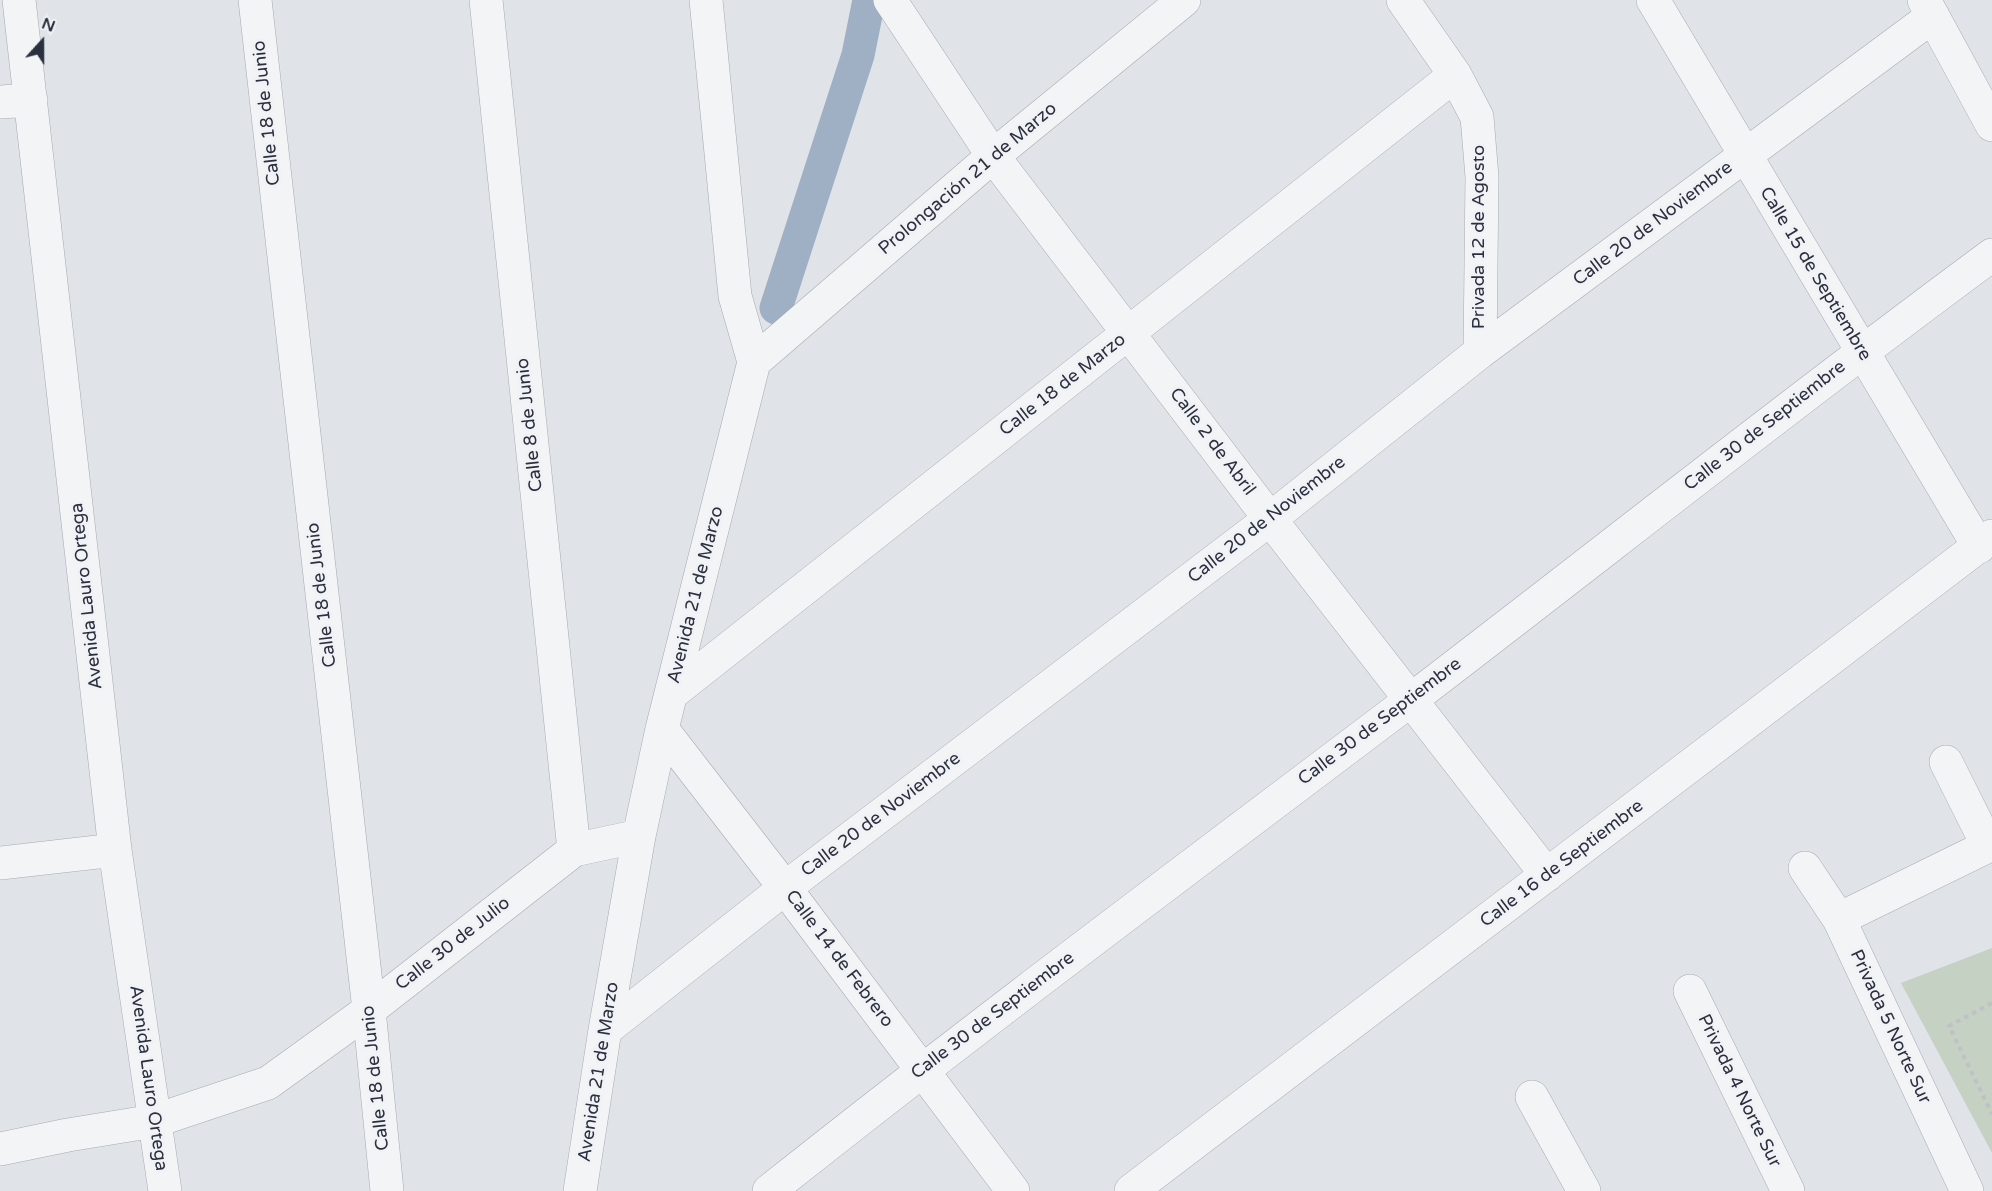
<!DOCTYPE html>
<meta charset="utf-8">
<style>
body{margin:0}
#map{position:relative;width:1992px;height:1191px;overflow:hidden;background:#e0e3e8;font-family:"Varela Round",sans-serif}
canvas{display:block}
.north{position:absolute;left:12px;top:12px;width:60px;height:60px;-webkit-text-stroke:4px #f0f2f5;paint-order:stroke;rotate:21deg;font-size:16px;font-weight:700;line-height:24px;text-align:center;color:#2a303e}
.north::after{content:'';display:block;margin:auto;width:21px;height:27px;background:#2a303e;clip-path:polygon(50% 0,100% 100%,50% 72%,0 100%)}
</style>
<div id="map">
<canvas width="1992" height="1191"></canvas>
<div class="north">N</div>
</div>
<script>
const context = document.querySelector('canvas').getContext('2d');
context.lineJoin = 'round';
function fillPath(path, color) { context.fillStyle = color; context.fill(path, 'evenodd'); }
function strokePath(path, color, width, dash) { context.strokeStyle = color; context.lineWidth = width; context.lineCap = dash ? 'butt' : 'round'; context.setLineDash(dash || []); context.stroke(path); }
function label(font, color, halo, rows, align = 'center') {
  context.font = font + ' "Varela Round",sans-serif'; context.lineWidth = 6; context.setLineDash([]); context.textBaseline = 'middle'; context.strokeStyle = halo; context.fillStyle = color; for (const [text, x, y, turn = 0] of rows) {
    context.save(); context.translate(x, y); context.rotate((+turn || 0) * Math.PI / 180); context.textAlign = isNaN(turn) ? turn : align; if (halo) context.strokeText(text, 0, 0); context.fillText(text, 0, 0); context.restore();
  }
}
const green = new Path2D(`
 M1992,948V1153L1901,983Z`);
const canal = new Path2D(`
 M776,308L858,55L869,0`);
const path = new Path2D(`
 M1992,1003L1949,1026L1992,1114`);
const street = new Path2D(`
 M19,0L115,850L165,1191
 M255,0L369,1010L387,1191
 M486,0L574,850
 M890,0L993,156L1270,519L1547,875
 M1403,0L1455,75L1477,117L1482,177L1480,352
 M1653,0L1979,547
 M1924,0L1992,125
 M0,102L31,100
 M754,362L993,156L1184,0
 M671,694L1455,75
 M662,729L785,888L1013,1191
 M1946,762L1988,846
 M0,863L115,850
 M1805,868L1839,919L1967,1191
 M1839,919L1992,844
 M1690,991L1788,1191
 M605,1030L785,888L1270,519L1480,352L1933,16
 M1532,1097L1584,1191
 M0,1149L68,1135L154,1121L268,1083L369,1010L574,850L639,836
 M580,1191L605,1030L639,836L662,729L754,362L735,296L706,0
 M769,1191C979,1024 1194,864 1408,702C1603,553 1795,400 1992,255
 M1131,1191L1992,536`);
const streetNames = [
 ["Calle 18 de Junio",267,113,-96],
 ["Prolongación 21 de Marzo",968,179,-40],
 ["Calle 20 de Noviembre",1653,224,-37],
 ["Privada 12 de Agosto",1479,237,-90],
 ["Calle 15 de Septiembre",1815,274,59],
 ["Calle 18 de Marzo",1063,385,-38],
 ["Calle 8 de Junio",530,425,-96],
 ["Calle 30 de Septiembre",1765,426,-38],
 ["Calle 2 de Abril",1212,442,53],
 ["Calle 20 de Noviembre",1267,520,-38],
 ["Calle 18 de Junio",322,595,-97],
 ["Avenida 21 de Marzo",696,595,-76],
 ["Avenida Lauro Ortega",87,596,-96],
 ["Calle 30 de Septiembre",1380,722,-37],
 ["Calle 20 de Noviembre",881,815,-37],
 ["Calle 16 de Septiembre",1562,864,-37],
 ["Calle 30 de Julio",453,944,-38],
 ["Calle 14 de Febrero",839,959,53],
 ["Calle 30 de Septiembre",993,1016,-37],
 ["Privada 5 Norte Sur",1890,1027,65],
 ["Avenida 21 de Marzo",599,1072,-81],
 ["Avenida Lauro Ortega",148,1078,82],
 ["Calle 18 de Junio",376,1078,-96],
 ["Privada 4 Norte Sur",1739,1091,64]
];
fillPath(green, '#c5d1c2');
strokePath(canal, '#9fafc4', 33);
strokePath(street, '#a6aab2', 34);
strokePath(path, '#bfc1c6', 4, [4.5, 4.5]);
strokePath(street, '#f3f4f6', 33);
label('18px', '#2a303e', '#f0f2f5', streetNames);
</script>
